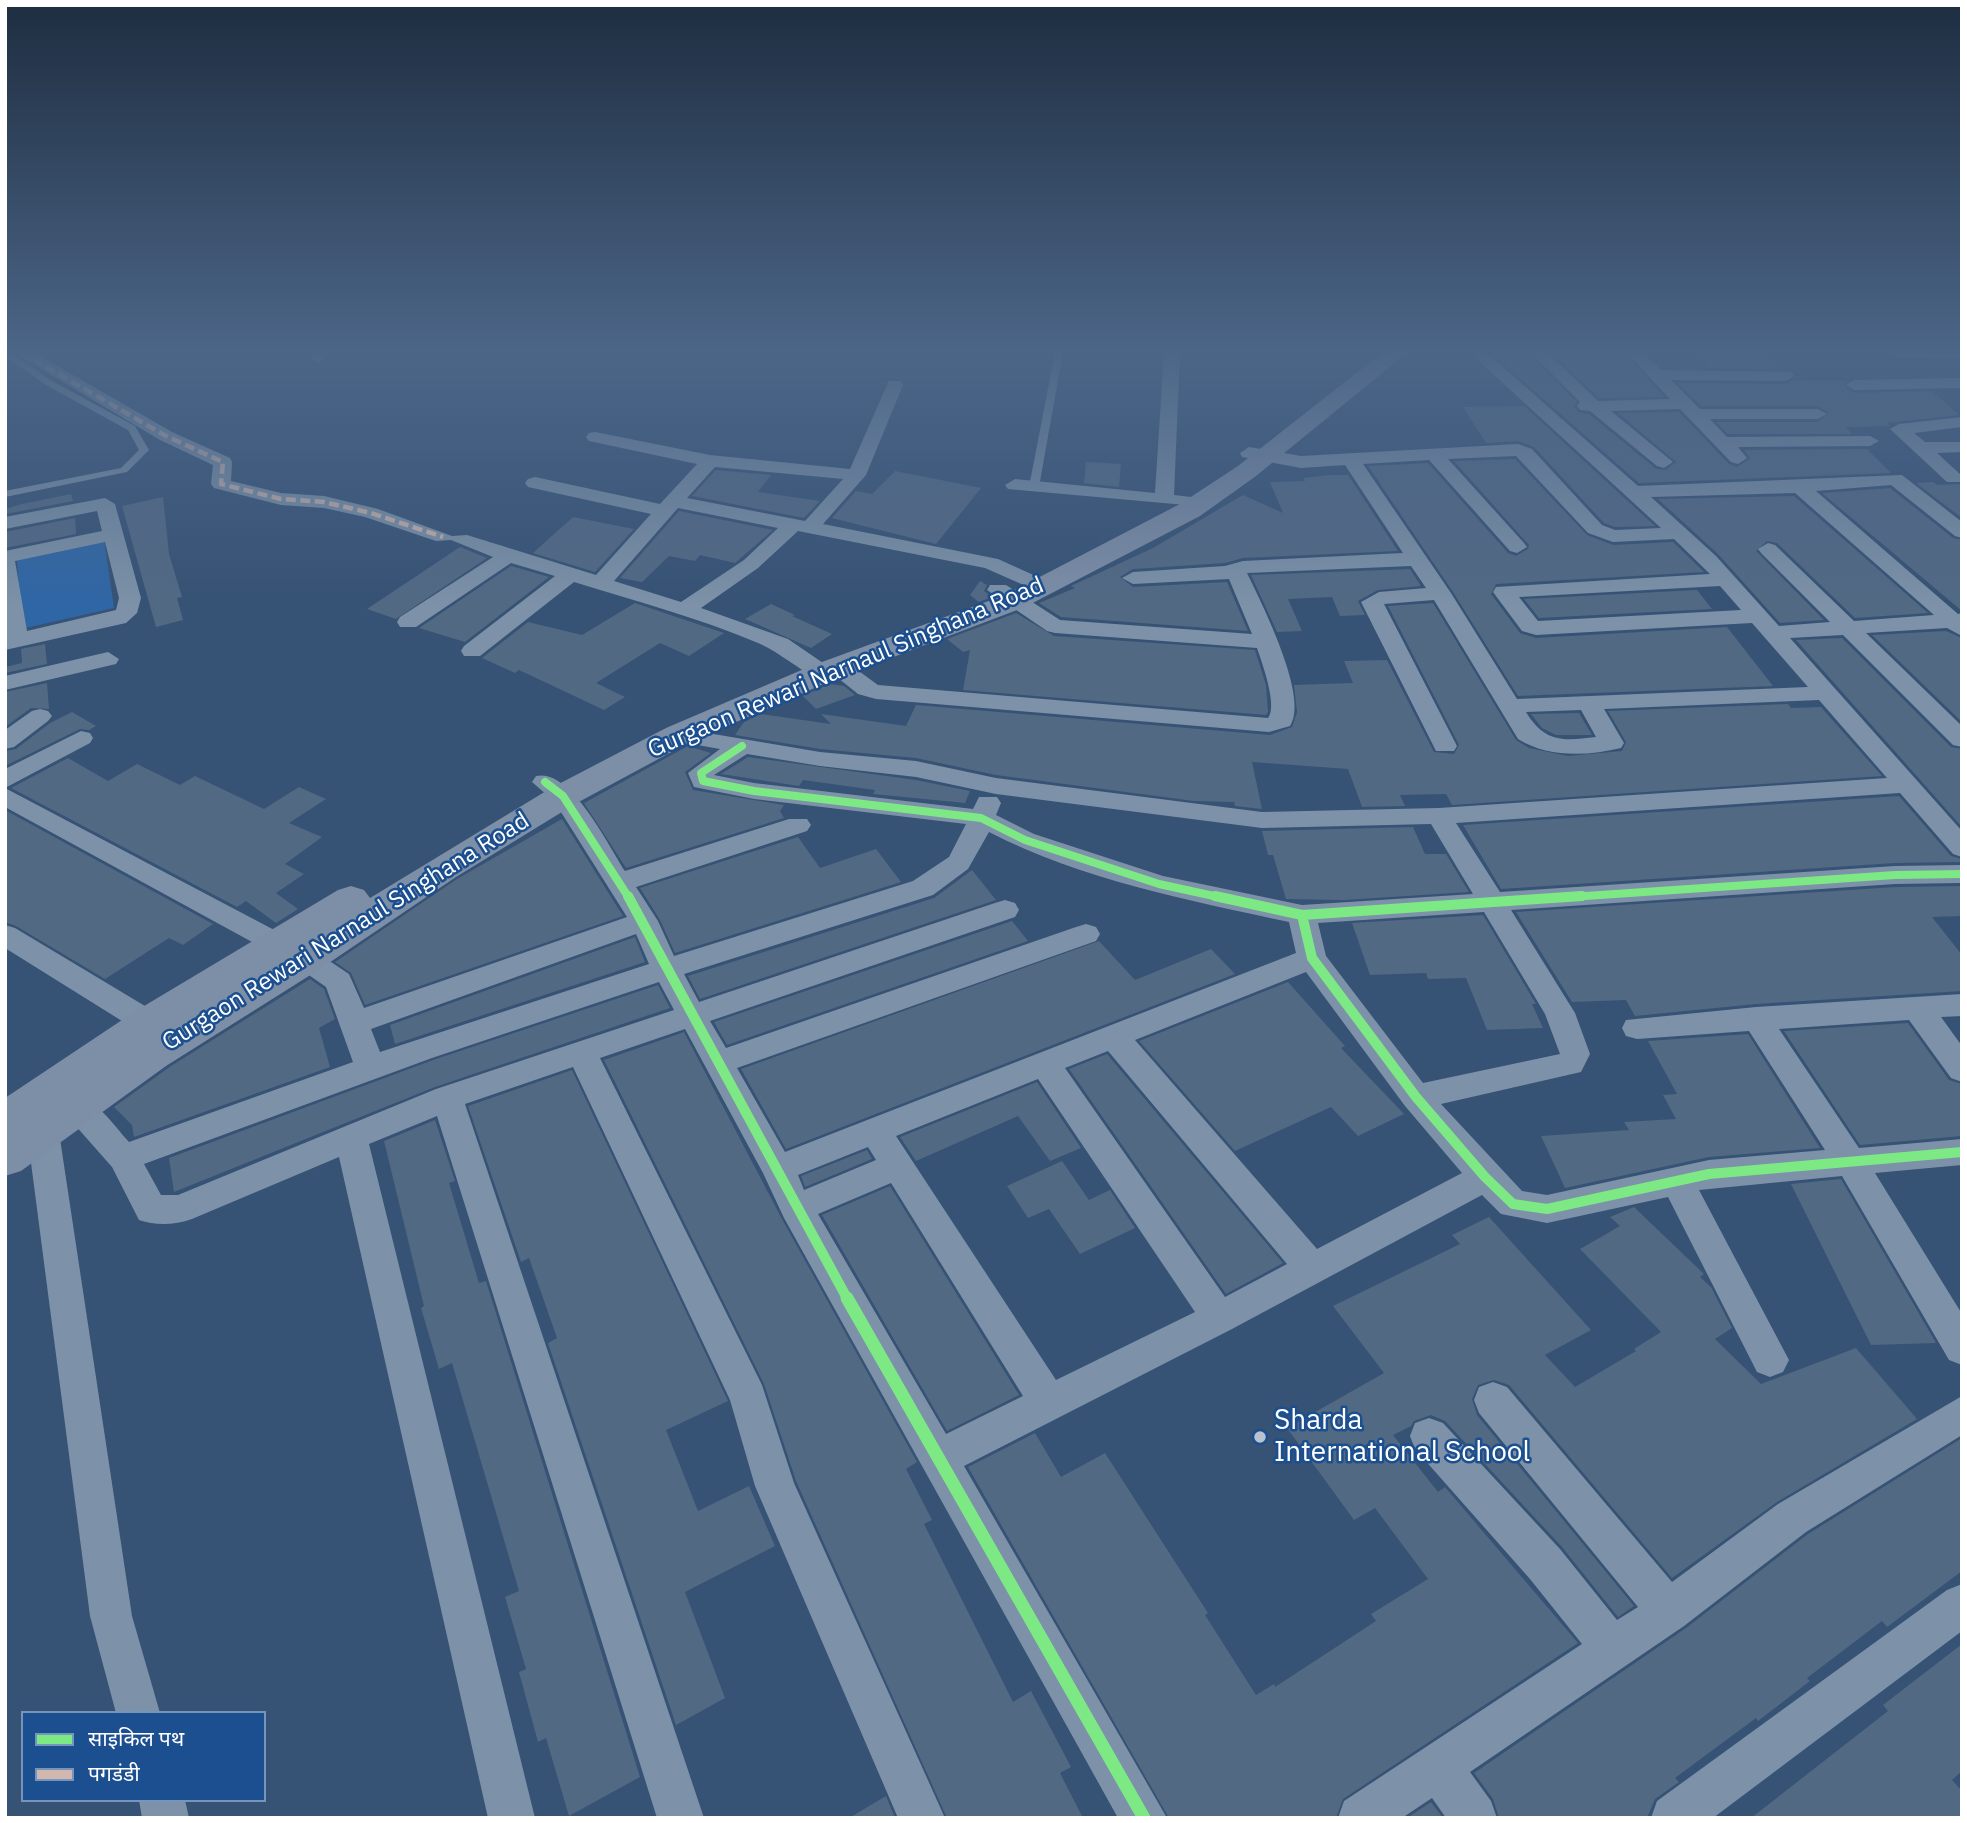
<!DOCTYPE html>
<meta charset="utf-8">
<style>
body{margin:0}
#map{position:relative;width:1967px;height:1823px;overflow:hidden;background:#365274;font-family:"IBM Plex Sans","Noto Sans Devanagari",sans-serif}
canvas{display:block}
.frame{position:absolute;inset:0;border:7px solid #fff;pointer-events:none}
.legend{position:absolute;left:21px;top:1711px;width:245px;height:91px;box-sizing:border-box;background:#1b4f8f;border:2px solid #7695bc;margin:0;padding:9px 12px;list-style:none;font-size:21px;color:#fff}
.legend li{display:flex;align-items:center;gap:14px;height:35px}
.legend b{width:35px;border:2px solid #7695bc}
</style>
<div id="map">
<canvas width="1967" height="1823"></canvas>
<div class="frame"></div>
<ul class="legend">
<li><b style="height:9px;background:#7ce984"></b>साइकिल पथ</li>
<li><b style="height:9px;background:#d1b7ad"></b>पगडंडी</li>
</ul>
</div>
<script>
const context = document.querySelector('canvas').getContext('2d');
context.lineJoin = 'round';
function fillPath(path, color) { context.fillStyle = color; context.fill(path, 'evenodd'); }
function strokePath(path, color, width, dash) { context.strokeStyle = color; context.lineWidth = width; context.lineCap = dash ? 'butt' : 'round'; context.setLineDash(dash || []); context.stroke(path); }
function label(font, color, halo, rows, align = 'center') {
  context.font = font + ' "IBM Plex Sans",sans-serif'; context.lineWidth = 5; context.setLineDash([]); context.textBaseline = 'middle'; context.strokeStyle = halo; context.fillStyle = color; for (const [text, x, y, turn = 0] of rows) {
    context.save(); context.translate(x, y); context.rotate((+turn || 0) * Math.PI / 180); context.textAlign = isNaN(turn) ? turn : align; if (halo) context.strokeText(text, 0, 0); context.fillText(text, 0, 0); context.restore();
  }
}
const green = new Path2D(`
 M104,540L114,608L21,629L17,558Z`);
const building = new Path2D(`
 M1490,352H1527L1577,402L1574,406L1578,412L1589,414L1656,469L1665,470L1676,462L1618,413L1679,412L1729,464L1737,467L1750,458L1744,450L1867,449L1891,473L1639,483Z
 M1551,352H1623L1664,397L1599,398Z
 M1695,352H1763L1782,369L1708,368Z
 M1793,380L1848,381L1844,386L1854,393L1932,391L1959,415L1887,423L1890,426L1846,427L1852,434H1728L1716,422H1818L1829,413L1818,406H1701L1677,383L1786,384Z
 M1524,406L1655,526L1615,527L1604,523L1534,447L1518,441L1486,443L1463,407Z
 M1515,459L1587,535L1613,545L1673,542L1704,572L1496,584L1491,594L1520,633L1536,638L1727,627L1773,686L1518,696L1453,592L1368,466L1428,463L1508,553L1516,556L1528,549L1529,545L1454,461Z
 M1086,462L1121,464L1119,487L1084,483Z
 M716,470L771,475L758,492L820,501L804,518L692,496Z
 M895,471L981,488L936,544L832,518L856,491L872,494Z
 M1330,475H1348L1398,551L1243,558L1225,563L1133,569L1120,577L1133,587L1227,582L1248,631L1061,617L1039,603L1075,588L1071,586L1153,548L1243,495L1283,513L1270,482L1305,481L1303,478Z
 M1933,482L1937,485L1962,484V518L1916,483Z
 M1890,488L1953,538L1962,540V611L1822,493Z
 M71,494L73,501L5,514V509L22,504Z
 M1794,496L1928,613L1855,618L1777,543L1767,541L1756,551L1824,620L1780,623L1718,554L1658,499Z
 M163,497L169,554L182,597L177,598L183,620L156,627L122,506Z
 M679,511L773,530L735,563L700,555L695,561L669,556L642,582L620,578Z
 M573,517L634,529L595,572L533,553Z
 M75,518L76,534L5,548V532Z
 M460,547L487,558L396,619L367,609Z
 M511,566L549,577L465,642L419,628Z
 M1410,569L1421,586L1378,590L1358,601L1365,615L1340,616L1332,597L1288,599L1302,631L1277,632L1251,575Z
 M980,581L987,585L984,591L992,597L979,602L970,595Z
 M1697,590L1712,609L1539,618L1524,599Z
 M635,603L724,633L689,656L660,643L596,683L625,697L604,710L519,670L515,673L482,658L528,622L582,635Z
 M1433,603L1516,740L1529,748L1568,756L1622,751L1626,742L1608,711L1788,704L1791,708L1821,707L1882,776L1452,805L1446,794L1400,795L1405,806L1362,807L1348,769L1252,762L1262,809L1235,806L1234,802L1194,801L996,775L916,758L820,749L735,735L744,722L761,714L831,724L821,714L906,726L916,705L1270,735L1292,727L1297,712L1294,685L1353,683L1344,661L1387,660L1434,752L1454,754L1459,745L1388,606Z
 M771,604L795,615L792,616L832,634L811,648L745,619Z
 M1016,613L1054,636L1255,650L1266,685L1268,712L1266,715L963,690L970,650L963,652L947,639Z
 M1946,631L1962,638V722L1872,635Z
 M1842,638L1951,747L1962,749V827L1796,640Z
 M45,644L47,664L5,673V667L22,663L21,649Z
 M47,683L49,709L31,708L5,727V692Z
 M830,684L844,686L855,695L816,709L803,696Z
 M72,712L96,726L89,730L80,729L5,766V751L16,749L50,723Z
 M1579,713L1592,735H1556L1542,728L1531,714Z
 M688,746L711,753L685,772L693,790L784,805L780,811L784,818L626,868L584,803Z
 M748,757L916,780L970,791L965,803L873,794L875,790L803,780L799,786L721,774Z
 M68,758L108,781L137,764L180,785L195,776L264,809L299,787L326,799L289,823L322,837L285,864L304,874L276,893L298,909L276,923L246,901L237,907L11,788Z
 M1899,796L1951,856L1962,859V862L1895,863L1501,889L1463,825Z
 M5,810L213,924L183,945L169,938L105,979L16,926L5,922Z
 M562,819L623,916L365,1005L351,973L335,962L457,879Z
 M1413,827L1425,854H1446L1469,892L1344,900L1286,899L1273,855H1268L1262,831Z
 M798,837L820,868L876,849L901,882L675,953L660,920L640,888Z
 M972,870L996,900L700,999L688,976L934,898Z
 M1962,886V916L1932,917L1962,955V991L1756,1004L1635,1016L1626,1000L1572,1002L1516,912L1895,887Z
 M1483,915L1536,1004H1532L1543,1028L1487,1030L1466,978L1428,979L1426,973L1370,975L1352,923Z
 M1012,921L1028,941L727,1045L714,1022Z
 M635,937L645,962L395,1044L390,1025Z
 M1099,941L1135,980L1211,949L1235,974L786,1149L741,1069Z
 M310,979L324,989L335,1019L319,1028L330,1067L134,1137L132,1125L114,1107L171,1066Z
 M1288,982L1345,1046L1341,1048L1404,1114L1358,1136L1331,1107L1235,1151L1139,1041Z
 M658,985L670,1008L435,1087L174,1192L169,1158L433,1060Z
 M1908,1023L1949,1080L1962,1084V1136L1860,1145L1784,1031Z
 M684,1032L782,1219L917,1462L906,1469L932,1520L924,1524L1013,1702L1031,1691L1071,1767L1060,1773L1083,1818H947L796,1481L764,1384L604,1060Z
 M1748,1034L1820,1148L1709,1157L1565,1188L1541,1136L1629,1130L1624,1122L1676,1119L1663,1095L1677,1094L1648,1041Z
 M1107,1054L1283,1263L1226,1294L1069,1069Z
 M572,1070L728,1401L666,1430L698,1511L749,1486L775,1546L685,1592L725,1698L676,1725L548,1343L557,1338L529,1258L521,1262L468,1106Z
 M1037,1082L1081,1148L1050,1161L1018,1116L916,1161L900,1137Z
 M435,1120L455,1181L449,1183L479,1283L486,1281L640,1777L569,1816L546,1738L538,1742L519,1672L526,1669L505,1597L519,1591L452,1363L439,1369L421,1308L424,1306L384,1141Z
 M867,1150L872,1159L805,1187L801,1176Z
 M1062,1161L1089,1200L1110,1190L1135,1228L1080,1254L1049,1209L1028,1218L1007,1186Z
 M1841,1179L1936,1343L1871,1345L1791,1184Z
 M890,1186L1019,1395L947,1431L822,1215Z
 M1634,1207L1704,1274L1700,1277L1711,1287L1732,1328L1715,1339L1761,1384L1856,1348L1917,1419L1777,1502L1672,1578L1509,1385L1494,1380L1478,1385L1472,1399L1477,1415L1634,1606L1618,1617L1562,1547L1445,1421L1431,1415L1414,1421L1411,1426L1393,1435L1438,1492L1445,1487L1578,1643L1343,1799L1336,1818H1169L968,1467L1035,1433L1061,1477L1105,1453L1208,1613L1205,1615L1256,1695L1274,1684L1275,1687L1376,1621L1371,1614L1428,1579L1375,1508L1354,1520L1287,1428L1384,1373L1333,1306L1460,1244L1452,1235L1489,1217L1591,1330L1545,1355L1575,1387L1636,1351L1634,1349L1661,1332L1580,1249L1620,1226L1610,1217Z
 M1962,1438V1571L1887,1627L1882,1621L1807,1678L1810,1681L1758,1721L1756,1718L1675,1778L1679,1782L1655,1799L1647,1818H1499L1493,1799L1474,1773L1686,1628L1808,1534Z
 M1962,1644V1771L1952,1780L1962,1791V1818H1751L1888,1711L1883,1705Z
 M886,1796L895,1818H849Z
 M1431,1802L1443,1818H1407Z`);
const service = new Path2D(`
 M5,352H10L52,381L135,426L149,450L127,472L5,497V491L121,468L139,450L128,430L46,385L5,356Z
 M1055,352H1063L1039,487L1034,490L1029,487Z`);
const minor = new Path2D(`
 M13,352H33L172,432L230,458L232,462L231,481L281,493L324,496L378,509L452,536L467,535L596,575L651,514L528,487L525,483L528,479L535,477L660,504L697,464L589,441L586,437L589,433L595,432L710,455L850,469L887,385L889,381H901L903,385L866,475L823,524L998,559L1049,582L1053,586L1049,590H1035L985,568L798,531L758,568L701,608L788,639L826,665L837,659L845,661L878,685L1268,718C1278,706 1262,663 1257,648L1055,633L1047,631L987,590L990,585H1006L1060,620L1252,634L1229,579L1133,584L1122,578L1133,572L1225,566L1243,561L1403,553L1345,465L1301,468L1242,457L1240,453L1249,447L1301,456L1518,444L1532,449L1602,525L1615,530L1661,528L1469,352H1486L1638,486L1902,475L1962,522V538L1955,536L1891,485L1816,491L1958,614L1962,613V636L1947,628L1866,633L1962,726V747L1953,745L1843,635L1790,638L1962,831V857L1953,854L1900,793L1456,823L1500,892L1895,866L1962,865V883L1895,884L1511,910L1575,1013L1590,1054L1581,1072L1441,1104L1522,1191L1547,1195L1709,1160L1825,1150L1749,1031L1637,1039L1626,1036L1622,1028L1626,1020L1756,1007L1962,994V1016L1941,1017L1962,1046V1082L1951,1078L1909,1020L1779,1029L1859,1148L1962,1139V1165L1875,1173L1962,1314V1365L1949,1360L1842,1176L1699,1190L1789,1360L1783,1372L1770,1377L1757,1372L1668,1197L1547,1223L1501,1214L1482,1195L1232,1329L964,1466L1167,1818H1118L784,1218L763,1173L685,1029L600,1058L762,1385L794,1483L945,1818H898L755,1486L730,1400L573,1067L465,1104L704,1818H657L437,1116L369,1144L535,1818H488L339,1157L192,1219C175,1225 156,1226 139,1220L112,1167L59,1107L64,1098C91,1089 112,1124 129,1142L353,1062L326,987L296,966L5,807V788L316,952L349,974L364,1008L627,917L554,801L532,782L536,776C571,768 608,845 625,871L789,819H807L811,825L807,831L636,887L658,921L674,956L913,881L949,857L966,824L754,799L694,787L688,773L720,749L669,740L666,735L669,730L678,728L820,752L916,761L996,778L1262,812L1439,808L1887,778L1819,700L1604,709L1624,743L1621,748C1588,756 1548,758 1518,739L1434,600L1384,604L1457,746L1454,751H1436L1361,602L1379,592L1426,588L1411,566L1247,573C1261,602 1310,698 1290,726L1269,732L876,699L858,694L833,674L822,680C807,676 778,651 758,643C699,618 635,601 574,582L480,656H464L461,651L464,646L555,576L511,563L416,627H400L397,622L400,617L493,557L451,540L436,541L365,517L324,508L281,505L214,488L211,484L213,465L160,440ZM1516,456L1588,533L1613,542L1674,539L1710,574L1496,587L1493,592L1522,631L1536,635L1752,623L1808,687L1517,699L1451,593L1363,464L1429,460L1510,551L1517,553L1527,547L1524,543L1448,459ZM715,467L843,479L805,521L687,498ZM1795,493L1934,615L1854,621L1775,545L1768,543L1758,549L1761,553L1830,622L1779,626L1716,556L1651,497ZM678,508L778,528L744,560L681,602L614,581ZM1720,586L1741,610L1538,621L1519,597ZM1581,710L1596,737C1563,741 1545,743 1526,712ZM747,754L820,766L916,777L996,794L1262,828L1431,824L1473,894L1302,905L1163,876L1034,834L996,815L1001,803L997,797H979L973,809L754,783L714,775ZM989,832C1082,880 1188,900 1289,922L1296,953L785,1152L737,1068L1096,941L1100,934L1096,927L1086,924L1076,927L726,1048L710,1021L1015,917L1019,910L1015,903L1005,900L995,903L699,1002L684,974L933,895L968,869ZM1484,912L1545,1014L1560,1054L1423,1083L1326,956L1318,923ZM636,934L649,964L380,1052L371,1029ZM1306,972L1405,1106L1462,1173L1317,1249L1135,1040ZM659,982L674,1010L436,1089L178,1195H161L144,1164L432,1058ZM1108,1051L1287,1264L1225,1297L1065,1068ZM1038,1079L1195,1312L1056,1380L896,1136ZM868,1147L876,1160L804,1190L798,1175ZM891,1183L1023,1396L946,1434L818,1214Z
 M315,352H333L318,363L310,358Z
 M1164,352H1180L1174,495L1208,499L1211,503L1208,507L1008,489L1005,485L1015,479L1155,493Z
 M1530,352H1547L1598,401L1670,399L1626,352H1643L1661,370L1792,372L1794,376L1786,381L1671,380L1700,409H1818L1827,414L1818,419H1710L1727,437L1870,436L1879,441L1870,446L1738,447L1747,458L1738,464L1731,462L1680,409L1611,411L1673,462L1664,468L1657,466L1590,411L1580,410L1577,406L1580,402Z
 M1889,352H1962V359L1897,357Z
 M1962,378V388L1854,390L1846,385L1854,380Z
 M1962,417V427L1914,433L1925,442H1962V452L1937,453L1962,476L1961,482H1947L1890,429L1899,424Z
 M105,498L115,504L141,598L137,613L126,623L5,650V551L102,531L97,511L5,529V517ZM105,542L119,598L116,610L27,631L15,561Z
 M108,652L119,659L116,664L5,690V676Z
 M40,709L48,711L52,716L48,721L14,747L5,749V730L32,711Z
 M81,731L90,733L93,738L90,743L5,788V769Z
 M5,925L15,928L160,1015L164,1023L160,1031L149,1034L138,1031L5,948Z
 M43,1119L55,1123L59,1132L132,1616L160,1713H116L90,1616L27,1132L31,1123Z
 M1493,1382L1507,1387L1672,1582L1778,1504L1962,1396V1435L1806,1532L1684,1626L1470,1772L1491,1801L1497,1818H1446L1432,1798L1402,1818H1338L1344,1801L1582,1644L1530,1579L1415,1449L1410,1436L1415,1423L1429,1418L1443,1423L1560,1549L1617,1620L1638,1607L1479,1413L1474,1400L1479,1387Z
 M1962,1584V1631L1713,1818H1651L1657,1801L1947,1590Z
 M139,1800H185L189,1818H142Z`);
const primary = new Path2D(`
 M1383,352H1408L1256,476L1200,516L1025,607L833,680L690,742L575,804L456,877L320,969L166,1066L21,1171L5,1176V1098L134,1012L338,890L351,886L364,890L370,898L551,788L666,728L811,666L1005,595L1180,504L1238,466Z`);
const quiet = new Path2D(`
 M21,352L166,436L223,462L221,484L281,499L324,502L371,513L443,537`);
const cyclewayFar2 = new Path2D(`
 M742,746L701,773L703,781L754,791L981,818L1025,840L1159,884L1223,898
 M545,782L563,796L629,898
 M1556,898L1895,875L1962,874`);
const cyclewayFar1 = new Path2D(`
 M628,896L848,1300
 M1215,896L1302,915L1582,896
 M1302,915L1312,958L1416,1097L1485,1177L1513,1204L1547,1209L1709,1174L1962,1152`);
const cycleway = new Path2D(`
 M847,1298L1144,1818`);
const markers = [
 [1260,1437,7,"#b9c2ce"]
];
const streetNames = [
 ["Gurgaon Rewari Narnaul Singhana Road",846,668,-23],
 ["Gurgaon Rewari Narnaul Singhana Road",346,932,-32]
];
const nearPoinames = [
 ["Sharda",1274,1421],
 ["International School",1274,1453]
];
fillPath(green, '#2f66a5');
fillPath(building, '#526984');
fillPath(service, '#7d92a8');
fillPath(minor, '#7d92a8');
fillPath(primary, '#7d8ea7');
strokePath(quiet, '#d1b7ad', 4.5, [10, 4.5]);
strokePath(cyclewayFar2, '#7ce984', 8);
strokePath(cyclewayFar1, '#7ce984', 10);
strokePath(cycleway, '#7ce984', 13);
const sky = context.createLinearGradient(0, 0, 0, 607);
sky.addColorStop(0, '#1e2d40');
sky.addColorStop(0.58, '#4c6688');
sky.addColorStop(1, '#4c668800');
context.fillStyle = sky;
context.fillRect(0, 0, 1967, 607);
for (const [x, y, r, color] of markers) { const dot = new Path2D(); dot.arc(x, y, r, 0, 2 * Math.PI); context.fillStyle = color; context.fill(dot); strokePath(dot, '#1b4f8f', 2.5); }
label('24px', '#fff', '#1b4f8f', streetNames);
label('28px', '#fff', '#1b4f8f', nearPoinames, 'left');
</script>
